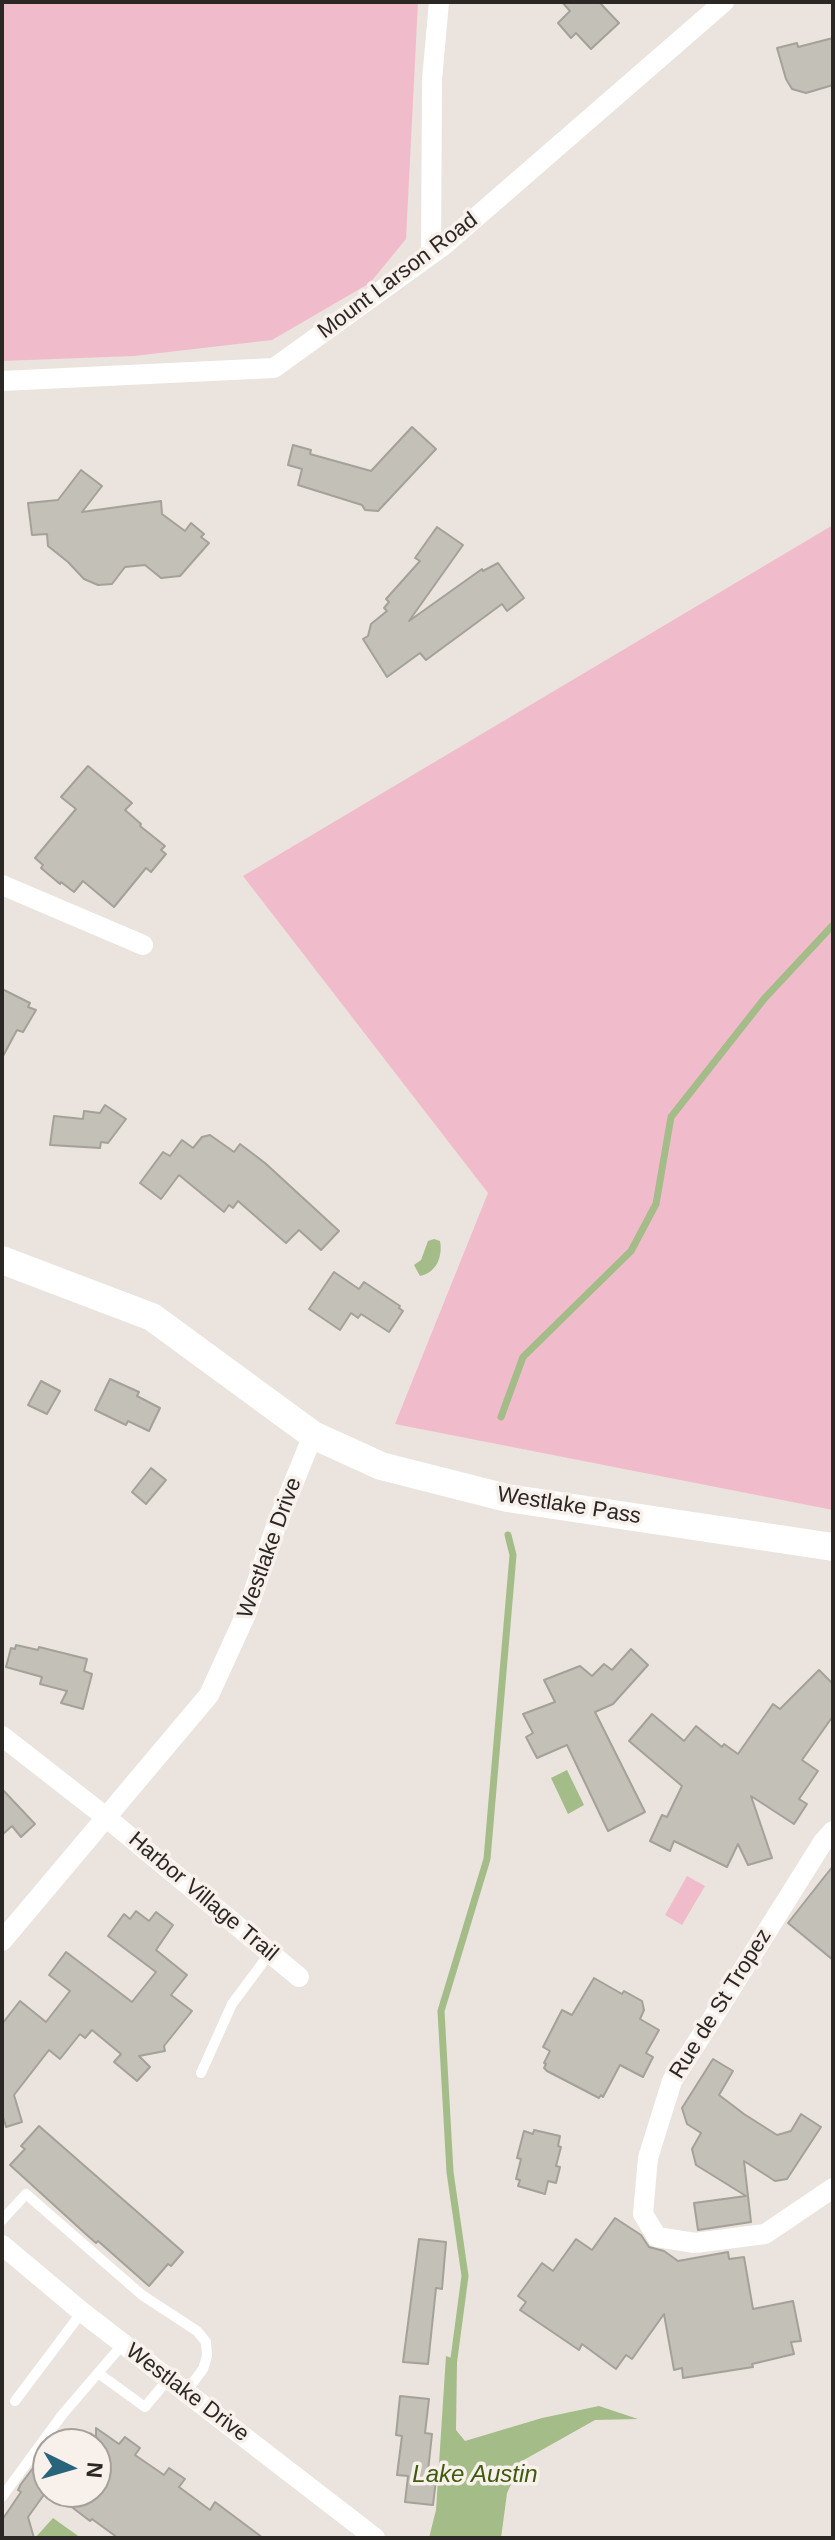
<!DOCTYPE html>
<style>
body{margin:0}
#map{position:relative;width:835px;height:2540px;overflow:hidden;background:#ebe3dd;font-family:Helvetica,sans-serif}
canvas{display:block}
.frame{position:absolute;inset:0;border:4px solid #2a2724;pointer-events:none}
.north{position:absolute;left:32px;top:2428px;width:80px;height:80px;box-sizing:border-box;background:#f8f0ea;border:2px solid #a6a09b;border-radius:50%;rotate:95deg;font-size:22px;font-weight:700;line-height:32px;text-align:center;color:#2a2724}
.north::after{content:'';display:block;margin:auto;width:28px;height:36px;background:#28657c;clip-path:polygon(50% 0,100% 100%,50% 72%,0 100%)}
</style>
<div id="map">
<canvas width="835" height="2540"></canvas>
<div class="frame"></div>
<div class="north">N</div>
</div>
<script>
const context = document.querySelector('canvas').getContext('2d');
context.lineJoin = 'round';
function fillPath(path, color) { context.fillStyle = color; context.fill(path, 'evenodd'); }
function strokePath(path, color, width, dash) { context.strokeStyle = color; context.lineWidth = width; context.lineCap = dash ? 'butt' : 'round'; context.setLineDash(dash || []); context.stroke(path); }
function label(font, color, halo, rows, align = 'center') {
  context.font = font + ' Helvetica,sans-serif'; context.lineWidth = 7; context.setLineDash([]); context.textBaseline = 'middle'; context.strokeStyle = halo; context.fillStyle = color; for (const [text, x, y, turn = 0] of rows) {
    context.save(); context.translate(x, y); context.rotate((+turn || 0) * Math.PI / 180); context.textAlign = isNaN(turn) ? turn : align; if (halo) context.strokeText(text, 0, 0); context.fillText(text, 0, 0); context.restore();
  }
}
const green = new Path2D(`
 M2,2H418L406,239L370,283L272,340L134,356L2,361Z
 M833,525V1510L395,1424L488,1193L243,876Z
 M687,1876L705,1886L682,1925L665,1915Z`);
const water = new Path2D(`
 M434,1239L440,1241C443,1257 436,1273 420,1276L414,1265L421,1260L428,1241Z
 M567,1770L584,1805L568,1814L551,1778Z
 M446,2356L457,2360L456,2430L465,2441L542,2418L599,2406L638,2419L595,2420L522,2461L507,2493L501,2538H429L436,2510Z
 M53,2518L81,2538H35Z`);
const stream = new Path2D(`
 M501,1417L523,1357L631,1251L656,1204L671,1117L764,999L833,925
 M453,2366L465,2276L450,2172L441,2011L487,1859L513,1555L508,1535`);
const building = new Path2D(`
 M562,2H599L619,23L591,49L576,33L571,38L558,23L570,11Z
 M833,38V85L806,93L792,89L786,79L777,48L797,43L798,47Z
 M412,427L436,449L378,511L365,510L362,505L298,485L302,469L288,465L293,445L311,450L310,454L371,471Z
 M81,470L102,486L82,512L161,501L162,514L185,531L191,523L204,534L201,537L209,543L180,576L161,578L145,565L125,567L112,584L98,585L84,579L68,562L48,546L47,534L32,535L28,503L58,500Z
 M437,527L463,545L409,621L482,569L483,571L498,563L524,598L507,611L502,604L426,660L420,653L387,677L363,639L368,636L371,624L387,611L384,608L389,602L386,599L420,561L415,558Z
 M88,766L132,803L125,810L141,824L140,826L165,846L161,850L166,854L151,872L146,868L114,907L83,881L74,892L61,882L60,884L41,868L43,865L35,858L76,809L61,797Z
 M2,989L30,1003L28,1007L36,1010L23,1032L17,1030L2,1058Z
 M105,1105L126,1119L108,1143L101,1142L100,1148L50,1145L54,1116L83,1119L84,1111L100,1113Z
 M210,1135L234,1152L240,1144L265,1163L339,1231L321,1250L299,1230L286,1243L238,1201L233,1208L229,1205L224,1212L179,1175L161,1199L140,1183L163,1152L170,1156L182,1140L193,1148L202,1137Z
 M334,1272L359,1289L364,1282L400,1306L399,1308L403,1311L389,1332L361,1314L358,1318L351,1313L340,1330L309,1309Z
 M110,1379L139,1392L137,1396L160,1408L149,1431L128,1421L126,1425L95,1410Z
 M41,1381L60,1391L47,1414L28,1405Z
 M151,1468L166,1480L146,1504L132,1492Z
 M16,1645L38,1650L39,1647L87,1659L84,1671L92,1674L83,1709L61,1703L67,1691L40,1684L42,1677L6,1667L11,1648L15,1649Z
 M631,1649L648,1665L613,1704L595,1712L645,1812L608,1831L567,1745L537,1758L526,1737L533,1733L523,1714L555,1702L544,1680L580,1666L592,1676L604,1664L612,1670Z
 M819,1670L833,1684V1716L802,1760L818,1771L799,1799L807,1804L794,1824L751,1796L772,1858L748,1865L738,1844L727,1867L674,1841L670,1851L650,1841L662,1815L667,1817L682,1786L629,1741L652,1714L684,1741L696,1726L722,1747L724,1744L738,1754L773,1704L780,1709Z
 M2,1789L35,1824L21,1837L12,1826L2,1835Z
 M833,1866V1960L788,1923Z
 M136,1911L149,1921L156,1912L173,1925L156,1950L187,1975L171,1995L192,2011L164,2046L165,2051L139,2056L150,2067L137,2081L114,2062L121,2054L92,2030L85,2038L80,2034L60,2059L49,2050L14,2095L22,2122L6,2127L2,2113V2024L20,2001L46,2022L70,1991L49,1975L66,1952L132,2002L156,1972L108,1936L124,1914L130,1919Z
 M594,1978L622,1994L624,1991L642,2001L644,2010L640,2019L659,2030L646,2053L653,2057L643,2077L620,2065L603,2097L601,2095L599,2098L547,2071L544,2068L546,2064L544,2063L550,2051L543,2047L562,2010L572,2015Z
 M713,2059L733,2071L719,2095L744,2114L777,2135L791,2131L801,2114L821,2127L787,2179L775,2181L744,2161L751,2222L698,2230L694,2203L746,2196L696,2165L692,2149L701,2133L687,2124L682,2108Z
 M39,2126L183,2252L171,2266L168,2264L149,2286L98,2241L96,2243L88,2236L10,2165L25,2149L21,2146Z
 M534,2130L560,2136L558,2146L561,2147L556,2166L560,2167L556,2183L548,2181L545,2194L518,2186L520,2180L516,2179L521,2159L517,2158L524,2131L533,2134Z
 M615,2218L641,2235L649,2247L664,2251L678,2261L728,2252L729,2259L744,2257L753,2309L793,2301L801,2341L791,2342L794,2354L752,2364L753,2367L683,2378L682,2368L674,2370L664,2314L632,2359L626,2355L616,2369L582,2344L579,2350L520,2310L526,2302L518,2296L542,2263L553,2271L576,2239L592,2250Z
 M419,2239L446,2242L442,2289L436,2288L428,2364L403,2362Z
 M400,2396L429,2399L425,2433L432,2434L428,2471L437,2472L433,2505L405,2502L408,2476L397,2475L402,2436L396,2435Z
 M96,2428L119,2444L125,2437L140,2448L135,2455L164,2475L169,2468L185,2479L179,2487L210,2510L215,2502L263,2538H118L92,2519L90,2521L52,2492H96Z
 M48,2448V2489L28,2517L34,2538H2V2520L21,2492L18,2490L21,2484Z`);
const lane = new Path2D(`
 M201,2073L232,2004L270,1953
 M2,2220L26,2194L142,2295L197,2331L206,2342L207,2356L203,2369L186,2392
 M98,2373L123,2344
 M15,2401L82,2312
 M2,2497L62,2415L98,2373L145,2407L169,2378`);
const street = new Path2D(`
 M431,255L432,80L439,2
 M2,381L274,368L443,246L724,2
 M2,885L143,945
 M2,1736L107,1818L299,1977
 M833,1831L823,1842L712,2019L672,2081L648,2158L643,2214L657,2237L695,2243L765,2234L833,2188
 M2,1941L209,1695L246,1614L276,1526L313,1435
 M2,2245L82,2312L375,2538`);
const secondary = new Path2D(`
 M2,1260L152,1317L313,1435L381,1466L507,1498L833,1547`);
const streetNames = [
 ["Mount Larson Road",398,276,-37],
 ["Westlake Pass",569,1506,9],
 ["Westlake Drive",270,1548,-70],
 ["Harbor Village Trail",203,1897,40],
 ["Rue de St Tropez",721,2004,-58],
 ["Westlake Drive",187,2393,37]
];
const waterNames = [
 ["Lake Austin",475,2475]
];
fillPath(green, '#f0bccc');
fillPath(water, '#a3bc88');
strokePath(stream, '#a3bc88', 7);
fillPath(building, '#c2c0b7');
strokePath(building, '#a3a198', 2);
strokePath(lane, '#fff', 10);
strokePath(street, '#fff', 20);
strokePath(secondary, '#fff', 28);
label('22px', '#2a2724', '#f8f0ea', streetNames);
label('italic 24px', '#3e5b0e', '#f8f0ea', waterNames);
</script>
